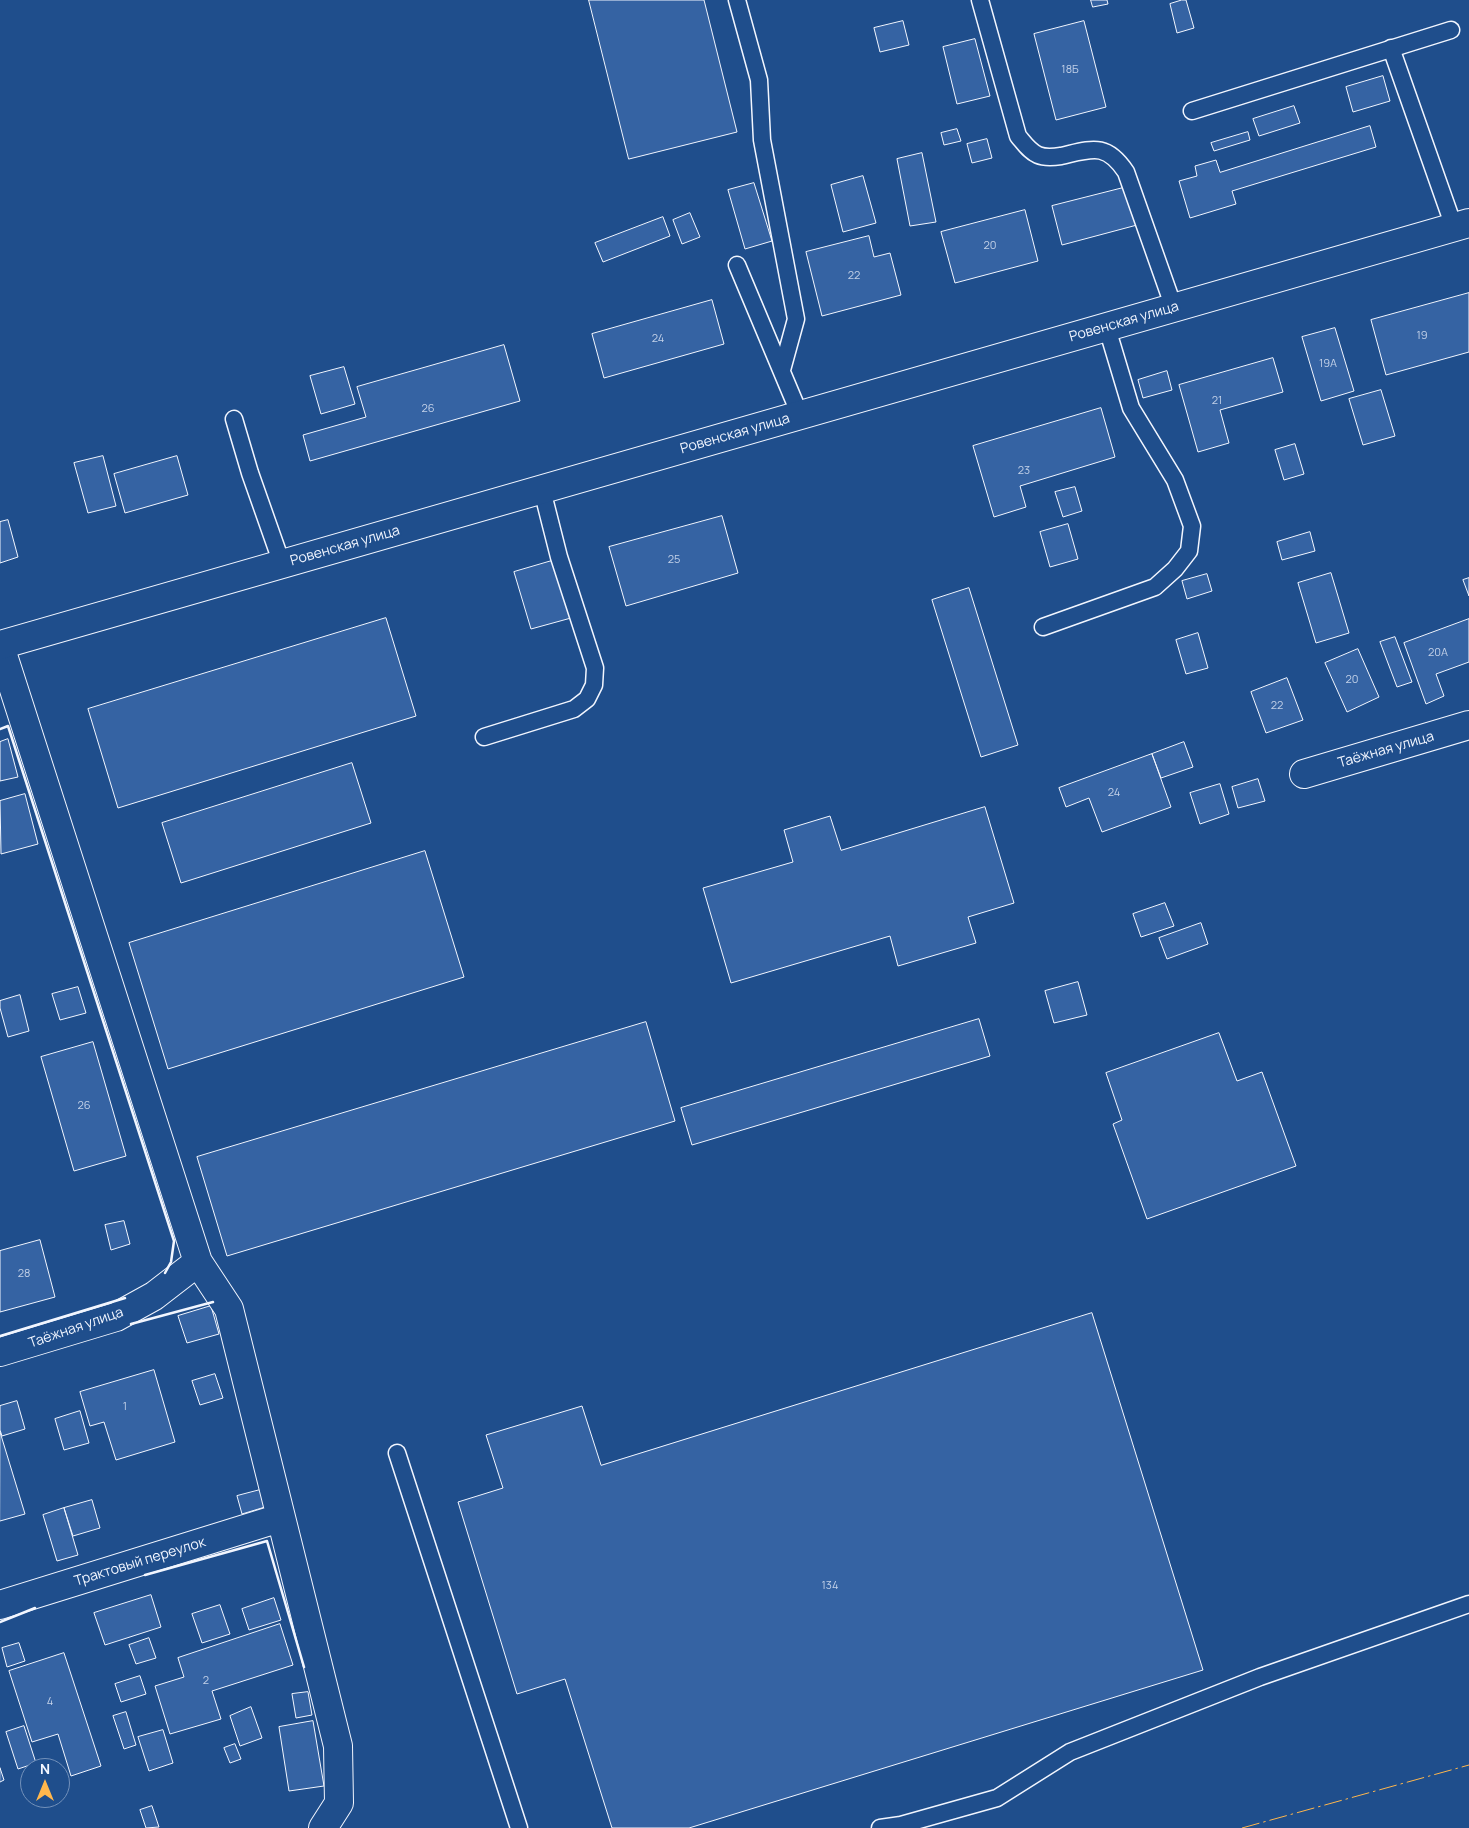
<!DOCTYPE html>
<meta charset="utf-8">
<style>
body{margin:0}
#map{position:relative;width:1469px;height:1828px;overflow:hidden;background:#1f4e8c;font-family:Manrope,sans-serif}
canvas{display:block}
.north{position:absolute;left:20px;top:1758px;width:50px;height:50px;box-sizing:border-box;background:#1f4e8c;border:1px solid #7391ba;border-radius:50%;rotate:0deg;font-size:14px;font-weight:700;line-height:20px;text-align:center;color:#f2f6ff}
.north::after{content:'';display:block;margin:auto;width:18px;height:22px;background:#ffb74d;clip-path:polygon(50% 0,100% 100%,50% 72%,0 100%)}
</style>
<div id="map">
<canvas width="1469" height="1828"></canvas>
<div class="north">N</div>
</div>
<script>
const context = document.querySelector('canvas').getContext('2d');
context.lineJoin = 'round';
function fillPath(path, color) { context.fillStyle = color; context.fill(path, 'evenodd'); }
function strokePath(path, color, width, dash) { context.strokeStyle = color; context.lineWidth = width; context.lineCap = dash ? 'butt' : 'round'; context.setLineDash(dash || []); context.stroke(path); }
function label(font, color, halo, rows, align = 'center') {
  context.font = font + ' Manrope,sans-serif'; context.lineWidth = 4; context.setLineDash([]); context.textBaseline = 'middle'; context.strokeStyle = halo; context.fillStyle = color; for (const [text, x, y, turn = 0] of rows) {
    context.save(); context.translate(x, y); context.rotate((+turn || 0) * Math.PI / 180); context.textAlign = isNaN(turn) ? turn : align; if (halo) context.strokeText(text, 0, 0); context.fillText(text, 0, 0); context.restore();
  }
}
const building = new Path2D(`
 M589,0H704L737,132L629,159Z
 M1091,0H1107L1108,4L1093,7Z
 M1182,0H1186L1194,28L1177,33L1170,4Z
 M903,21L909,45L880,52L874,28Z
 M1084,21L1106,107L1056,120L1034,34Z
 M975,39L990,96L957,104L943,47Z
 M1383,76L1390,101L1353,112L1346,87Z
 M1294,106L1300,123L1259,136L1253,119Z
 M1370,126L1376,147L1232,191L1236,204L1190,218L1179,181L1197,176L1195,166L1216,160L1220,172Z
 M957,129L961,141L944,145L941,133Z
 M1248,132L1250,140L1214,151L1211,143Z
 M987,139L992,158L972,163L967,144Z
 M922,153L936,222L910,226L897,159Z
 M863,176L876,223L843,232L831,185Z
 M754,183L772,241L745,249L728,190Z
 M1127,187L1137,225L1062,245L1052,206Z
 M1025,210L1038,261L955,283L941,232Z
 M690,213L700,237L682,244L673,220Z
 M663,217L670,236L603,262L595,243Z
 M869,236L874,257L890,253L901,295L822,316L806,252Z
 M1469,293V352L1386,375L1371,320Z
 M712,300L724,344L604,378L592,334Z
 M1335,328L1354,391L1321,401L1302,337Z
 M504,345L520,401L310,461L303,435L366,417L357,387Z
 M1273,358L1283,392L1220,410L1229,443L1198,452L1179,385Z
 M344,367L355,404L321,414L310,376Z
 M1167,371L1172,390L1143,398L1138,380Z
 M1381,390L1395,436L1363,445L1349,399Z
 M1101,408L1115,457L1020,486L1026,507L994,517L973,446Z
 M1295,444L1304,474L1284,480L1275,450Z
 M103,456L116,506L88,513L74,463Z
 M177,456L188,495L125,513L114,474Z
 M1075,487L1082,511L1063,517L1055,492Z
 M722,516L738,573L626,606L609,547Z
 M8,520L18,557L0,563V522Z
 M1068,524L1078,559L1050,567L1040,532Z
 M1310,532L1315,551L1282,560L1277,542Z
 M555,560L571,618L531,629L514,572Z
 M1331,573L1349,633L1316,643L1298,583Z
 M1207,574L1212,591L1187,599L1182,581Z
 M1469,578V596L1463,580Z
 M969,588L1018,745L981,757L932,600Z
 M386,618L416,716L118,808L88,709Z
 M1469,619V662L1436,674L1444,696L1426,704L1404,643Z
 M1198,633L1208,668L1186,674L1176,640Z
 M1395,637L1412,682L1397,687L1380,642Z
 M1358,649L1379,697L1347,712L1325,663Z
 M1287,678L1303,720L1266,733L1251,692Z
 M8,739L18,777L0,781V742Z
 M1184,742L1193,767L1161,778L1152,754Z
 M1152,754L1171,807L1102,832L1089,798L1066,807L1059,788Z
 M352,763L371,823L181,883L162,823Z
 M1258,779L1265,801L1238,808L1232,787Z
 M1220,784L1229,814L1200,824L1190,793Z
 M25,794L38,844L1,854L0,801Z
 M985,807L1014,903L968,917L976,943L898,966L890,936L731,983L703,888L793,862L784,830L830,816L841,850Z
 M425,851L464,977L168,1069L129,943Z
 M1165,903L1174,926L1141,937L1133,914Z
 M1201,923L1208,944L1167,959L1159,938Z
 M1078,982L1087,1015L1054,1023L1045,991Z
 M78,987L86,1013L60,1020L52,994Z
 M20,995L29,1031L8,1037L0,1008V1001Z
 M979,1019L990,1056L692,1145L681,1108Z
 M646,1022L675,1121L227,1256L197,1157Z
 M1219,1033L1237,1081L1262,1072L1296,1166L1147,1219L1113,1124L1122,1120L1106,1073Z
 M93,1042L126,1156L74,1171L41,1057Z
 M124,1221L130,1244L111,1250L105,1225Z
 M40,1240L55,1297L0,1312V1251Z
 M211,1306L219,1334L187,1343L178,1316Z
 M1092,1313L1203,1670L689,1828H612L565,1679L517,1694L458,1502L503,1488L486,1435L582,1406L601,1465Z
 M154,1370L175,1442L116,1460L104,1422L90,1426L80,1392Z
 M215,1374L223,1398L200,1405L192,1381Z
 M17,1401L25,1429L2,1436L0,1430V1406Z
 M80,1411L89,1443L64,1450L55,1419Z
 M0,1432L25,1514L0,1521Z
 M260,1490L265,1507L242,1514L237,1496Z
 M92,1500L100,1528L73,1536L64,1508Z
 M64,1508L78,1555L57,1561L43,1515Z
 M151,1595L161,1627L105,1645L94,1613Z
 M274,1598L281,1620L249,1630L242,1609Z
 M220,1605L230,1634L202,1643L192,1614Z
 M280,1624L293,1665L212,1691L221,1719L170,1734L155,1686L184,1677L178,1658Z
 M149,1638L156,1658L136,1664L129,1645Z
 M19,1643L25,1661L7,1667L2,1648Z
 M64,1653L101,1766L71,1776L58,1734L32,1742L9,1671Z
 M140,1676L146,1694L121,1702L115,1684Z
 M308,1692L312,1715L296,1718L292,1694Z
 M251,1707L262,1738L240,1746L230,1716Z
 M126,1712L136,1745L124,1749L113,1716Z
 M313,1721L324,1786L289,1791L279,1727Z
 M24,1726L36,1763L18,1769L6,1732Z
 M163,1730L173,1763L149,1771L138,1737Z
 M235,1744L241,1759L230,1763L224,1748Z
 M0,1768L4,1780L0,1782Z
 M152,1806L159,1827L146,1828L140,1810Z`);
const lane = new Path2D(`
 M737,0L759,80L762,140L796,319L782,370
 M980,0L1018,136C1024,143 1029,151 1038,155C1045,158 1054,157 1061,156C1092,149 1106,142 1126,172L1174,308
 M1391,48L1454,227
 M1192,111L1451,30
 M737,265L800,415
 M234,419L250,473L282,564
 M1043,627L1155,587L1175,569L1189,551L1192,526L1175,480L1131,408L1107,328
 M484,737L574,709L587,699L594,685L595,668L559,557L542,490
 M397,1453L519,1828
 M880,1828L901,1825L997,1798L1070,1752L1260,1677L1469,1604`);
const street = new Path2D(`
 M0,646L198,1262L229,1309L338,1746L339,1803L323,1828
 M1304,774L1469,725
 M0,1352L116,1317L154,1296L198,1262
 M0,1605L280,1518`);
const secondary = new Path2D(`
 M0,645L1469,223`);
const wall = new Path2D(`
 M0,729L8,726L174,1241L171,1262L165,1273
 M131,1324L213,1302
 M0,1336L125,1298
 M145,1575L267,1541L304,1667
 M0,1622L35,1608`);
const power = new Path2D(`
 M1242,1828L1469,1765`);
const numberNames = [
 ["18Б",1070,70],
 ["20",990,246],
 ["22",854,276],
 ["19",1422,336],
 ["24",658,339],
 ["19А",1328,364],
 ["21",1217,401],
 ["26",428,409],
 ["23",1024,471],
 ["25",674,560],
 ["20А",1438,653],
 ["20",1352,680],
 ["22",1277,706],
 ["24",1114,793],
 ["26",84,1106],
 ["28",24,1274],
 ["1",125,1407],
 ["134",830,1586],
 ["2",206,1681],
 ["4",50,1702]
];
const streetNames = [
 ["Ровенская улица",1124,322,-16],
 ["Ровенская улица",735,434,-16],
 ["Ровенская улица",345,546,-16],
 ["Таёжная улица",1386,750,-16],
 ["Таёжная улица",76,1328,-19],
 ["Трактовый переулок",140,1562,-17]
];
fillPath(building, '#3563a3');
strokePath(building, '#f2f6ff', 1);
strokePath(lane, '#f2f6ff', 19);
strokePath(street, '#f2f6ff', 30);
strokePath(secondary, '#f2f6ff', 30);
strokePath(lane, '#1f4e8c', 16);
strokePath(street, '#1f4e8c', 28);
strokePath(secondary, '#1f4e8c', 28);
strokePath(wall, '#f2f6ff', 2.5);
strokePath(power, '#ffb74d', 1, [18, 4, 2.5, 4]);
label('11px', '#c3d1e8', null, numberNames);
label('14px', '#f2f6ff', '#1f4e8c', streetNames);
</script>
